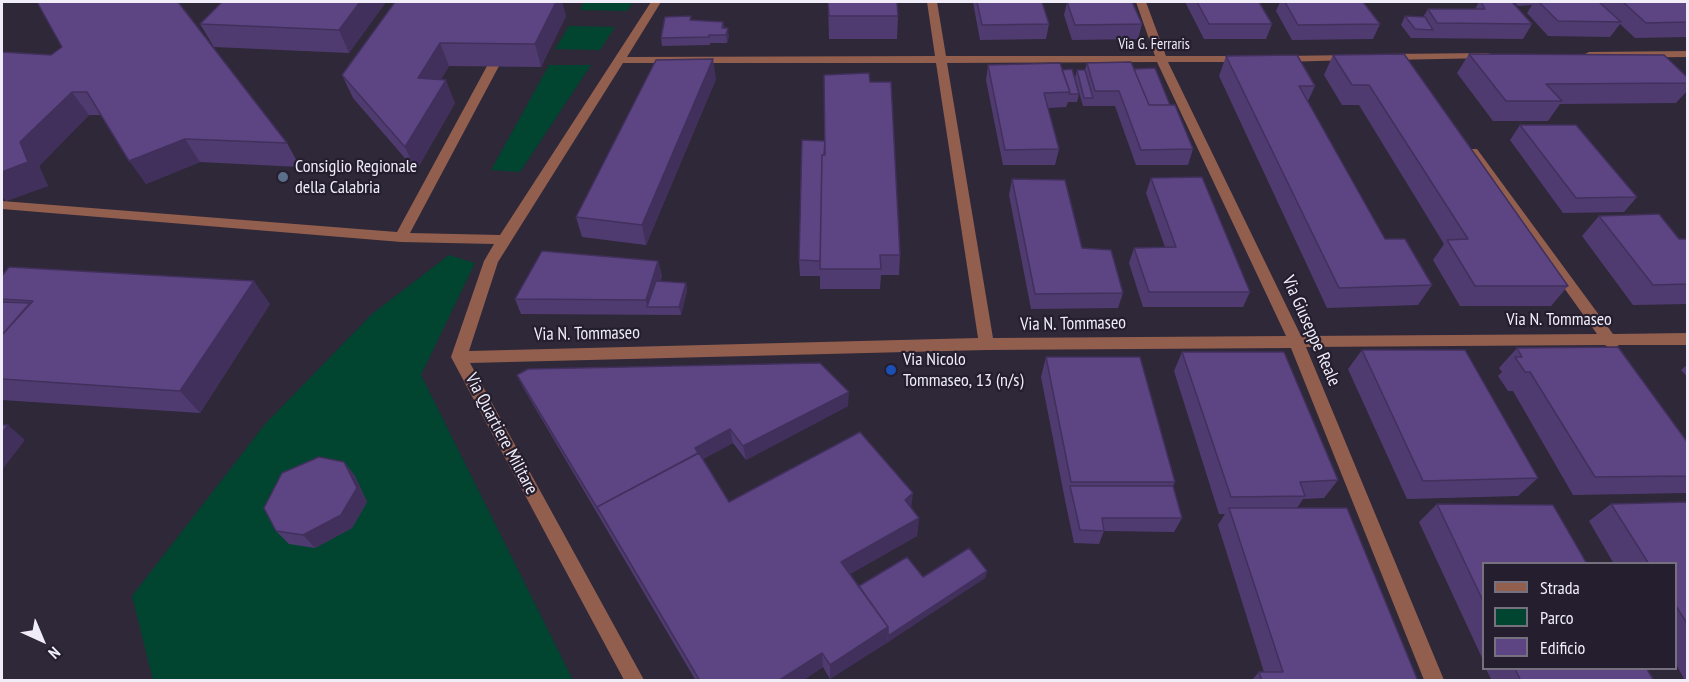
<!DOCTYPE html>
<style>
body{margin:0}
#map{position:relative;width:1689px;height:682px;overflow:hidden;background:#2e2839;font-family:"PT Sans Narrow",sans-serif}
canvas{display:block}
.frame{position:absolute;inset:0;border:3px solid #f0edf8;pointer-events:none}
.legend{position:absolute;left:1482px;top:562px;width:195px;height:108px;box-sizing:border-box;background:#241e2f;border:2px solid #76717f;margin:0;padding:8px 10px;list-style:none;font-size:18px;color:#f0edf8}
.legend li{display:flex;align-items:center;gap:12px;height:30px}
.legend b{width:30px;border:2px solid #76717f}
.north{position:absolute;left:12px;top:610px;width:60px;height:60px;-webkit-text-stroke:4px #241e2f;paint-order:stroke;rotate:136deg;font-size:16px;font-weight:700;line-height:24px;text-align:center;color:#f0edf8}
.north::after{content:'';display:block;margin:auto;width:21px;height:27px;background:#f0edf8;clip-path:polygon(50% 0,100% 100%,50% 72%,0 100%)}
</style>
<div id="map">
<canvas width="1689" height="682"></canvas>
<div class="frame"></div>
<ul class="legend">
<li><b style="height:8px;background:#925e4e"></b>Strada</li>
<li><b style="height:16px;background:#01442f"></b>Parco</li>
<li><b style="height:16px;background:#5d4583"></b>Edificio</li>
</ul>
<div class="north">N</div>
</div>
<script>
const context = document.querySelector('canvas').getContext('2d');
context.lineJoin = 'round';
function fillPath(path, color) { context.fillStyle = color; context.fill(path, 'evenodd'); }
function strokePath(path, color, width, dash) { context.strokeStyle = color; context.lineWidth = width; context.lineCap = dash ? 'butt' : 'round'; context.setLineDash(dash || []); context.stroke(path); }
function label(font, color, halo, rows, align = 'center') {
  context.font = font + ' "PT Sans Narrow",sans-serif'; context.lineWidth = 4.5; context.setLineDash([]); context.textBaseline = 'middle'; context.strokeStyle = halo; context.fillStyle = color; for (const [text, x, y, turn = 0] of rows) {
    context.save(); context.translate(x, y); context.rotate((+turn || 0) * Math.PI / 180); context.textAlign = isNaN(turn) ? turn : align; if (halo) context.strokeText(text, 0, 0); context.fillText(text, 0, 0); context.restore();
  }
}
const green = new Path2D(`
 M584,2H633L627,11L580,10Z
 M569,26L615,27L600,50L555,49Z
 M549,65H591L520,172L491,170Z
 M449,255L475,263L421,375L573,680H153L132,596L265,424L372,314Z`);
const minor = new Path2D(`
 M651,2H661L627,57L935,56L927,2H937L946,56H1155L1136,2H1146L1166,56H1244L1250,59L1244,62H1168L1301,336L1597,334L1469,155V149H1477L1613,334L1688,333V345H1619L1612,350L1605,345L1306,347L1444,680H1424L1291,348L986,350L470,363L644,680H624L451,357L484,261L494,244L401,242L2,209V201L397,232L487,66L493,63L499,66L410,233L500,235ZM1157,62L1286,336L993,338L947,63ZM623,63H936L978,338L469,351L498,262Z
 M1688,51V57L1589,58L1583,55L1589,52Z
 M1487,53L1491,54V58L1388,60L1382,57L1388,54Z
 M1352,55L1356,56V60L1280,62L1274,59L1280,56Z`);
const wall = new Path2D(`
 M386,2L349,53L214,47L200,24Z
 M395,2H562L566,16L541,67L449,66L441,79L455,103L416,171L353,98L342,75Z
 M685,2H757V3H685Z
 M828,2L898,16L897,39H829Z
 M973,2H1042L1049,24L1046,39L980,40Z
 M1067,2H1132L1142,24L1138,39L1072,40L1064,15Z
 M1185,2H1259L1272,24L1266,39H1204Z
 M1280,2H1363L1380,24L1373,39L1292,40L1276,11Z
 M1479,2H1512L1532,24L1523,39L1411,38L1401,25L1405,16L1423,17L1428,9H1475Z
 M1514,2H1688V37L1635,38L1620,24L1610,37L1548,36L1527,13L1532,5L1518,6Z
 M691,16V20L723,22L724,28L729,36L727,43H710V45L662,46L661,38Z
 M2,52L287,143L300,167L200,162L146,184L101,115H89L39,166L48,186L6,201Z
 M1404,54L1568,286L1551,306H1460L1433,260L1444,244L1359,105H1342L1324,75L1333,55Z
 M1469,54L1688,78V90L1676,103L1560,104L1548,121H1493L1457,73Z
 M1226,56L1315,86L1308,101L1385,239L1432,285L1418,305L1327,308L1219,76Z
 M1087,63L1134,69L1170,105L1193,149L1188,165H1136L1115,106H1083L1075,78L1077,70H1085Z
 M988,65L1062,70L1079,94L1077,102H1068L1066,107L1048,108L1059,149L1055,165H1003L986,80Z
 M716,79L646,245L582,237L576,217Z
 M1520,125L1637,197L1624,212L1563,213L1510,140Z
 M825,155L900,255L899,275H881L880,289H820V276H800L799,260Z
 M1151,178L1250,292L1243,307H1143L1129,263L1134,248L1165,247L1146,193Z
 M1012,179L1123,293L1118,308L1031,309L1009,195Z
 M1599,216L1679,239H1688V304L1633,305L1582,236Z
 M658,261L662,276L660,281L686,283L687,291L681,315L521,314L515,299Z
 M2,273L270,304L200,413L2,400Z
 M1517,348L1688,443V492L1686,493L1573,495L1513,391H1508L1498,376L1502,372L1499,368Z
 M1362,350L1538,478L1518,496L1407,499L1348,369Z
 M1182,352L1338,480L1324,498L1303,499L1297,508L1418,681H1251L1259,672H1264L1218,525L1225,514H1219L1174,371Z
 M1046,357L1175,482L1173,486L1182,518L1174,532L1104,531L1099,544L1074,543L1065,500L1041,377Z
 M1688,364V378L1681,370Z
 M517,375L848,406L746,460L733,443L703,459L729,502L911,508L919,518L917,536L850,574L859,586L923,577L987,571L985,578L830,679L823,667L802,681H696L524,389Z
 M344,462L355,476L367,502L352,528L315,548L289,544L276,531Z
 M1688,502V681H1685L1676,664V564H1614L1589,521L1611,504Z
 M1437,504L1484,564V662L1419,522Z
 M1486,669H1647L1654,681H1492Z`);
const shadedWall = new Path2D(`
 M360,2H386L349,53L339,30Z
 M556,2H562L566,16L541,67L535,44Z
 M728,28L729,36L727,43L726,35Z
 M440,43L449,66L428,101L418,78Z
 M713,59L716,79L646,245L642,225Z
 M446,80L455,103L416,171L405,147Z
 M72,92L89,115L39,166L48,186L6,201L2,197V172L20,142Z
 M185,139L200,162L146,184L129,161Z
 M658,261L662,276L652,307H647L646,300Z
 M254,281L270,304L200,413L180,391Z
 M686,283L687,291L681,315L679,307Z
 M849,392L848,406L746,460L743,446Z
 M8,425L25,440L2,470V433Z
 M730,429L733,443L701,460L695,448Z
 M344,462L355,476L367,502L352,528L315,548L303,535Z
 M913,493L911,511L905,500Z
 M919,518L917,536L841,579V562Z
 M987,571L985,578L887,643L888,636Z
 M888,627L887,643L830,679V665Z
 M822,653L823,667L802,681H778Z`);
const building = new Path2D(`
 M37,2H178L287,143L185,139L129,161L87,92H72L20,142L28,162L2,172V52L51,55L62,47Z
 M222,2H360L339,30L200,24Z
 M395,2H556L535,44L440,43L418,78L446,80L405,147L342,75Z
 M828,2H897L898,16H829Z
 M977,2H1042L1049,24L982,25Z
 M1067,2H1132L1142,24L1075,25Z
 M1197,2H1259L1272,24H1209Z
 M1285,2H1363L1380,24L1298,25Z
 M1481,2H1512L1532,24L1437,23L1428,9H1485Z
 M1539,2H1599L1621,22L1558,21Z
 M1623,2H1688V22L1646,23Z
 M691,16L690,20L723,22L722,28H728L726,35H709V37L661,38L665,17Z
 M1405,16L1425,17L1433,30L1415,29Z
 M1404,54L1568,286H1475L1447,240L1468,239L1369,85H1352L1333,55Z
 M1469,54L1664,55L1688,78V83L1546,84L1562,101H1506Z
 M1297,55L1315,86H1299L1385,239H1405L1432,285L1339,288L1226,56Z
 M713,59L642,225L576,217L656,60Z
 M1131,62L1149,105H1175L1193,149L1141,150L1119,91H1095L1087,63Z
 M1060,63L1070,92L1044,93L1059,149L1005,150L988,65Z
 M1155,68L1170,105H1149L1134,69Z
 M1072,69L1079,94H1069L1070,92L1062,70Z
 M1077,70H1085L1093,98H1084Z
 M869,73L870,82H891L900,255H880L881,269H820L822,155H825L824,75Z
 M1520,125H1576L1637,197L1576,198Z
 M802,140L825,141L824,155H822L820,261L799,260Z
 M1202,177L1250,292H1149L1134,248L1176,247L1151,178Z
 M1012,179L1065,180L1082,248L1111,250L1123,293L1035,294Z
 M1659,214L1679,239H1688V284L1653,285L1599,216Z
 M542,251L658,261L646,300L515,299Z
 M9,267L254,281L180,391L2,379V335L33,301L2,299V276Z
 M656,281L686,283L679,307H647Z
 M2,302L30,303L2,335Z
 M1618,347L1688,443V476L1595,477L1530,372H1525L1515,357H1522L1517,348Z
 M1362,350H1465L1538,478L1423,481Z
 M1182,352H1284L1338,480L1300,482L1305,496L1231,497Z
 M1046,357H1140L1175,482H1071Z
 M820,363L849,392L743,446L730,429L695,448L698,453L597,507L599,511L517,375L528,369Z
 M2,425H8L2,433Z
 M860,432L913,493L905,500L919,518L841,562L888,627L830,665L822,653L778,681H700L597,507L699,453L729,502Z
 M319,457L344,462L357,488L341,515L303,535L276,531L264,508L282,473Z
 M1070,486H1173L1182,518H1102L1104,531L1080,530Z
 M1688,502V625L1676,606V564H1649L1611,504Z
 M1437,504L1553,505L1587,564H1484V603Z
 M1229,508H1347L1418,681H1262L1259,672H1283Z
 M969,548L987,571L888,636V627L859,586L907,557L923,577Z
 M1515,669H1647L1654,681H1521Z`);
const markers = [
 [283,177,6,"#5c6f8a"],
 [891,370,6,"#1a4fb4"]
];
const farStreetnames = [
 ["Via G. Ferraris",1154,45]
];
const poiNames = [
 ["Consiglio Regionale",295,167],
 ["della Calabria",295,188],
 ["Via Nicolo",903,360],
 ["Tommaseo, 13 (n/s)",903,381]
];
const streetNames = [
 ["Via N. Tommaseo",1559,320],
 ["Via N. Tommaseo",1073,324,-1],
 ["Via Giuseppe Reale",1311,331,66],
 ["Via N. Tommaseo",587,334,-1],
 ["Via Quartiere Militare",501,434,62]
];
fillPath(green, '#01442f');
fillPath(minor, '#925e4e');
fillPath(wall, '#503b71');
fillPath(shadedWall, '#41305c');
fillPath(building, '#5d4583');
strokePath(building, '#41305c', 1.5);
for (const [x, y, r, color] of markers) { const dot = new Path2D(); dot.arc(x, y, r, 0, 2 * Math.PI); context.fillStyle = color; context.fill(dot); strokePath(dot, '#241e2f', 2); }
label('15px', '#f0edf8', '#241e2f', farStreetnames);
label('18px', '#f0edf8', '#241e2f', poiNames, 'left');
label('18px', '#f0edf8', '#241e2f', streetNames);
</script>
